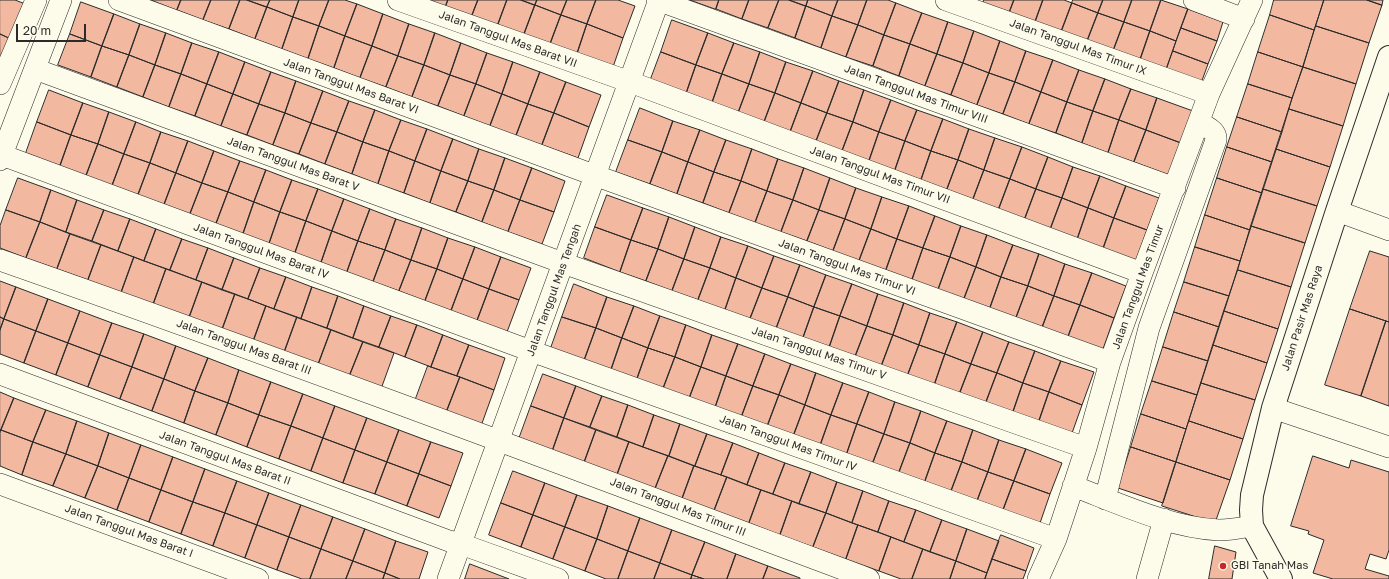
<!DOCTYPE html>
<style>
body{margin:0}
#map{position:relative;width:1389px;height:579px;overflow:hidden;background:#fdfbea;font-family:"Golos Text",sans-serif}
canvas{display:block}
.scale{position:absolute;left:16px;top:24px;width:70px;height:18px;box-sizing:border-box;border:2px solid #2b2b2b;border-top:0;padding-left:5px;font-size:12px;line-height:14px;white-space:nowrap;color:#2b2b2b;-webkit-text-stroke:3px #fdfbea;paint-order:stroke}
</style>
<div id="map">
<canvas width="1389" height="579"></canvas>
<div class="scale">20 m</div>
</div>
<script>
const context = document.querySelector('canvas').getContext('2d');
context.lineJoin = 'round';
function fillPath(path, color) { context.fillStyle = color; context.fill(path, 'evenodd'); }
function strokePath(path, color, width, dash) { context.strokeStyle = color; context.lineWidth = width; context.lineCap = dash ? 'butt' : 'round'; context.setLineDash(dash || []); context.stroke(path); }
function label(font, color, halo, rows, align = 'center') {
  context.font = font + ' "Golos Text",sans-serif'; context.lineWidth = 3; context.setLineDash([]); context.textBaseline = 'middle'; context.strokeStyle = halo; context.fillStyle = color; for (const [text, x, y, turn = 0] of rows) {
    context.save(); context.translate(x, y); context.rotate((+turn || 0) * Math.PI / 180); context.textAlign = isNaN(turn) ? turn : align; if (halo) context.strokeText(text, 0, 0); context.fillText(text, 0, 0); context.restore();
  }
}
const building = new Path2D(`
 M0,0H15L28,5L13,40L0,34Z
 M151,0H181L177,10Z
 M181,0H211L203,20L177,10Z
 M211,0H240L229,29L203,20Z
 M240,0H247L267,7L255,39L229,29Z
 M247,0H270L267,7Z
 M270,0H299L293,17L267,7Z
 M299,0H329L319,26L293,17Z
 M329,0H345L357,4L345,36L319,26Z
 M423,0H448L445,8Z
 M448,0H478L471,18L445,8Z
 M478,0H507L497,27L471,18Z
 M507,0H521L535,5L523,37L497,27Z
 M521,0H537L535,5Z
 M537,0H567L561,15L535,5Z
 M567,0H596L587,24L561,15Z
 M596,0H618L635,6L623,38L587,24Z
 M690,0H719L716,9Z
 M719,0H749L742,19L716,9Z
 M749,0H779L768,28L742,19Z
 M779,0H789L806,6L795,38L768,28Z
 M789,0H808L806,6Z
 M808,0H838L832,16L806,6Z
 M838,0H867L858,25L832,16Z
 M867,0H888L896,3L884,35L858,25Z
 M984,0H1014L1008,16L982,6Z
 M1014,0H1043L1034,25L1008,16Z
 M1043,0H1064L1072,3L1060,35L1034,25Z
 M1073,0H1103L1098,13L1072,3Z
 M1103,0H1132L1124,22L1098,13Z
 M1132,0H1161L1150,31L1124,22Z
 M1161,0L1188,9L1176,41L1150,31Z
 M1274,0H1324L1314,30L1270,15Z
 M1324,0H1367L1382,5L1369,43L1316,26Z
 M1367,0H1383L1382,5Z
 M81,2L114,14L102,46L70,34Z
 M896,3L922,13L910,44L884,35Z
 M1072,3L1098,13L1086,44L1060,35Z
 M357,4L383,14L372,46L345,36Z
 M535,5L561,15L549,47L523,37Z
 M806,6L832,16L821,48L795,38Z
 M267,7L293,17L282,49L255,39Z
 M1188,9L1223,22L1217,41L1181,28Z
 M922,13L948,22L937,54L910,44Z
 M1098,13L1124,22L1112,54L1086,44Z
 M114,14L140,24L129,55L102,46Z
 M383,14L409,24L398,56L372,46Z
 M561,15L587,24L576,57L549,47Z
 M1270,15L1314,30L1303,67L1258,52Z
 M832,16L858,25L846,57L821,48Z
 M293,17L319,26L308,59L282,49Z
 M672,20L708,33L696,65L661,52Z
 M948,22L974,31L963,63L937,54Z
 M1124,22L1150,31L1139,63L1112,54Z
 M140,24L166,33L155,65L129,55Z
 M409,24L435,33L424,65L398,56Z
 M587,24L623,38L612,70L576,57Z
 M858,25L884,35L873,66L846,57Z
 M319,26L345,36L334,68L308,59Z
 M1316,26L1369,43L1356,84L1303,67Z
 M1181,28L1217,41L1208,64L1173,51Z
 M974,31L1000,41L989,73L963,63Z
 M1150,31L1176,41L1165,73L1139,63Z
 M166,33L192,43L181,74L155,65Z
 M435,33L461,43L450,75L424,65Z
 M708,33L734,43L722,74L696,65Z
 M0,34L13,40L0,71Z
 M70,34L102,46L91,77L58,65Z
 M884,35L910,44L899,76L873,66Z
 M345,36L372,46L360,78L334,68Z
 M1000,41L1026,51L1015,82L989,73Z
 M192,43L219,52L207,84L181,74Z
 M461,43L487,53L476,84L450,75Z
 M734,43L760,52L749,84L722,74Z
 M910,44L937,54L925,86L899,76Z
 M102,46L129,55L117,87L91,77Z
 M372,46L398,56L386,87L360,78Z
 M1026,51L1053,60L1041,92L1015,82Z
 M1173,51L1208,64L1200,86L1165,73Z
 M219,52L245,62L233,94L207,84Z
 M661,52L696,65L685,97L649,84Z
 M760,52L786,62L775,93L749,84Z
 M1258,52L1303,67L1292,98L1248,84Z
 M487,53L513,62L502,94L476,84Z
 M937,54L963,63L951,95L925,86Z
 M129,55L155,65L143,97L117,87Z
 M398,56L424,65L412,97L386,87Z
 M1053,60L1079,70L1067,102L1041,92Z
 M245,62L271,72L259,104L233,94Z
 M513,62L540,72L528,104L502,94Z
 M786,62L813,71L801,103L775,93Z
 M963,63L989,73L977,105L951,95Z
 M155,65L181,74L169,107L143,97Z
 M424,65L450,75L438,106L412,97Z
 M696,65L722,74L711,106L685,97Z
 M1303,67L1356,84L1343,126L1289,109Z
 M1079,70L1105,79L1093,111L1067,102Z
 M813,71L839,81L827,113L801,103Z
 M271,72L296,81L285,113L259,104Z
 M540,72L566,82L554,113L528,104Z
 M989,73L1015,82L1003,114L977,105Z
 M181,74L207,84L195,116L169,107Z
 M722,74L749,84L737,116L711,106Z
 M450,75L476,84L464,116L438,106Z
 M1105,79L1131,89L1119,120L1093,111Z
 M296,81L323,91L311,123L285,113Z
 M839,81L864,90L853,122L827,113Z
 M566,82L601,95L589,127L554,113Z
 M1015,82L1041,92L1029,124L1003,114Z
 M207,84L233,94L221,126L195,116Z
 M476,84L502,94L490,126L464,116Z
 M749,84L775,93L763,125L737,116Z
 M1248,84L1292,98L1282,132L1237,117Z
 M1131,89L1157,98L1146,130L1119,120Z
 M49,90L83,103L71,135L37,122Z
 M864,90L891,100L879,132L853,122Z
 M323,91L349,101L337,132L311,123Z
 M1041,92L1067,102L1056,133L1029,124Z
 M775,93L801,103L789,135L763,125Z
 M233,94L259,104L247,135L221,126Z
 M502,94L528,104L516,136L490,126Z
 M1157,98L1193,111L1181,143L1146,130Z
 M891,100L917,110L905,141L879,132Z
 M349,101L375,110L363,142L337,132Z
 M1067,102L1093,111L1082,143L1056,133Z
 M83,103L109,112L98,144L71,135Z
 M801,103L827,113L815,144L789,135Z
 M259,104L285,113L273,145L247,135Z
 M528,104L554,113L542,145L516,136Z
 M640,108L673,121L662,152L628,140Z
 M1289,109L1343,126L1330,167L1276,149Z
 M375,110L401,120L389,151L363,142Z
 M917,110L943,119L931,151L905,141Z
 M1093,111L1119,120L1108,153L1082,143Z
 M109,112L136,122L124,154L98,144Z
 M285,113L311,123L299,154L273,145Z
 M554,113L589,127L578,158L542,145Z
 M827,113L853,122L841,154L815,144Z
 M1237,117L1282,132L1272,162L1227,147Z
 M943,119L969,129L958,160L931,151Z
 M401,120L427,129L415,161L389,151Z
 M1119,120L1146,130L1134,162L1108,153Z
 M673,121L700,130L688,162L662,152Z
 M37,122L71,135L60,166L26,153Z
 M136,122L161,132L150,163L124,154Z
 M853,122L879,132L868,164L841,154Z
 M311,123L337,132L325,164L299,154Z
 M427,129L453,139L441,171L415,161Z
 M969,129L995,138L984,170L958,160Z
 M700,130L726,140L714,172L688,162Z
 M1146,130L1181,143L1169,175L1134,162Z
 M161,132L188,141L176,173L150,163Z
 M337,132L363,142L352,174L325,164Z
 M879,132L905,141L894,173L868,164Z
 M71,135L98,144L86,176L60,166Z
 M995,138L1022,147L1010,179L984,170Z
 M453,139L479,149L468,181L441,171Z
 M628,140L662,152L650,184L616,172Z
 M726,140L752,149L741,181L714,172Z
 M188,141L214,151L202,183L176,173Z
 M905,141L931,151L920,183L894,173Z
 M363,142L389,151L378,184L352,174Z
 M98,144L124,154L112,186L86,176Z
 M1022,147L1048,157L1036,189L1010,179Z
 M1227,147L1272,162L1262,193L1217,178Z
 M479,149L505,158L494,190L468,181Z
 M752,149L778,159L767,191L741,181Z
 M1276,149L1330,167L1317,206L1263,189Z
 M214,151L240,161L228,192L202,183Z
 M389,151L415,161L404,193L378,184Z
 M931,151L958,160L946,192L920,183Z
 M662,152L688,162L677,194L650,184Z
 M124,154L150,163L138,195L112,186Z
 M1048,157L1073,167L1062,198L1036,189Z
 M505,158L532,168L520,200L494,190Z
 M778,159L804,168L793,200L767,191Z
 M958,160L984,170L972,202L946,192Z
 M240,161L266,170L254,202L228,192Z
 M415,161L441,171L430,203L404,193Z
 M688,162L714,172L703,203L677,194Z
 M150,163L176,173L164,205L138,195Z
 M1073,167L1100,176L1088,208L1062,198Z
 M532,168L565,181L554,212L520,200Z
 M804,168L830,178L819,210L793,200Z
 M266,170L292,180L280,212L254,202Z
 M984,170L1010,179L998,211L972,202Z
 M441,171L468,181L456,212L430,203Z
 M714,172L741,181L729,213L703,203Z
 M176,173L202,183L190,214L164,205Z
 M1100,176L1126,186L1114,218L1088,208Z
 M18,178L51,190L40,222L6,210Z
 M830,178L856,188L845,219L819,210Z
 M1217,178L1262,193L1250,230L1205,215Z
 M1010,179L1036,189L1024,221L998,211Z
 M292,180L318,189L306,221L280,212Z
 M468,181L494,190L482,222L456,212Z
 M741,181L767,191L755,223L729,213Z
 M202,183L228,192L216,224L190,214Z
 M1126,186L1159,198L1147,230L1114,218Z
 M856,188L882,197L871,229L845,219Z
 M318,189L344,199L332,231L306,221Z
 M1036,189L1062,198L1050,230L1024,221Z
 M1263,189L1317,206L1305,243L1251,226Z
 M51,190L77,200L66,232L40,222Z
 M494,190L520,200L508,232L482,222Z
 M767,191L793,200L781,232L755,223Z
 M228,192L254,202L243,234L216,224Z
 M607,195L643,208L631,240L595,227Z
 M882,197L909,206L897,239L871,229Z
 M1062,198L1088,208L1077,240L1050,230Z
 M344,199L370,209L358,241L332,231Z
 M77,200L104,210L92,241L66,232Z
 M520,200L554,212L542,244L508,232Z
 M793,200L819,210L807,241L781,232Z
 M254,202L280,212L269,244L243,234Z
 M909,206L935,216L923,248L897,239Z
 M643,208L669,217L658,249L631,240Z
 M1088,208L1114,218L1103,249L1077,240Z
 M370,209L396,219L385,250L358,241Z
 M6,210L40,222L26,258L0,248V226Z
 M104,210L130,219L118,251L92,241Z
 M819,210L845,219L833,251L807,241Z
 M280,212L306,221L295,253L269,244Z
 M1205,215L1250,230L1240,261L1195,247Z
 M935,216L961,226L950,257L923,248Z
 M669,217L695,227L684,259L658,249Z
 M1114,218L1147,230L1136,261L1103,249Z
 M130,219L156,229L144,261L118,251Z
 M396,219L422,228L411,260L385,250Z
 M845,219L871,229L859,261L833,251Z
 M306,221L332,231L321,263L295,253Z
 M40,222L70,234L57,269L26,258Z
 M961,226L987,235L976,267L950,257Z
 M1251,226L1305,243L1291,287L1238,270Z
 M595,227L631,240L620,272L584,258Z
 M695,227L721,237L710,268L684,259Z
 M422,228L448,238L437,269L411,260Z
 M156,229L182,239L170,270L144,261Z
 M871,229L897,239L886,270L859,261Z
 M332,231L358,241L347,272L321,263Z
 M70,234L101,245L88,280L57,269Z
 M987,235L1013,245L1001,277L976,267Z
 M721,237L748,246L736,278L710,268Z
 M448,238L475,247L463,279L437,269Z
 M182,239L208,248L196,280L170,270Z
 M897,239L923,248L912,280L886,270Z
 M631,240L658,249L646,281L620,272Z
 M358,241L385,250L373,282L347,272Z
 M101,245L134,257L121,293L88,280Z
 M1013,245L1039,254L1028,286L1001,277Z
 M748,246L774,256L762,288L736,278Z
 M475,247L501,257L489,289L463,279Z
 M1195,247L1240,261L1229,296L1184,282Z
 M208,248L234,258L222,290L196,280Z
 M923,248L950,257L938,290L912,280Z
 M658,249L684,259L672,291L646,281Z
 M385,250L411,260L399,291L373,282Z
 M1370,251L1389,257V322L1350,309Z
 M1039,254L1065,264L1054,296L1028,286Z
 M774,256L800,265L788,297L762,288Z
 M134,257L166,269L153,305L121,293Z
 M501,257L531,268L519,300L489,289Z
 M950,257L976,267L964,299L938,290Z
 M234,258L260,268L248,299L222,290Z
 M684,259L710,268L698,300L672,291Z
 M411,260L437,269L425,301L399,291Z
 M1065,264L1092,273L1080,305L1054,296Z
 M800,265L826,275L814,307L788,297Z
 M976,267L1001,277L990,308L964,299Z
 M260,268L286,277L274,309L248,299Z
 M710,268L736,278L725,310L698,300Z
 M166,269L202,282L189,318L153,305Z
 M437,269L463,279L451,311L425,301Z
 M1238,270L1291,287L1278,329L1224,311Z
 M1092,273L1126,286L1114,318L1080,305Z
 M826,275L852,284L840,316L814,307Z
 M286,277L312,287L301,319L274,309Z
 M1001,277L1028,286L1016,318L990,308Z
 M736,278L762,288L750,319L725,310Z
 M463,279L489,289L477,321L451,311Z
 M0,281L16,287L4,319L0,317Z
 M202,282L235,294L222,330L189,318Z
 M1184,282L1229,296L1219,327L1174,312Z
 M574,284L607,297L596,328L562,317Z
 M852,284L878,294L867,326L840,316Z
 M1028,286L1054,296L1042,328L1016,318Z
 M16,287L48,299L36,331L4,319Z
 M312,287L338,296L327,328L301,319Z
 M762,288L788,297L776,329L750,319Z
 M489,289L519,300L507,332L477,321Z
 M235,294L266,306L253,342L222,330Z
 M878,294L904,303L893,335L867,326Z
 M338,296L364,306L353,338L327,328Z
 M1054,296L1080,305L1068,337L1042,328Z
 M607,297L634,306L622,338L596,328Z
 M788,297L814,307L803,338L776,329Z
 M48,299L80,311L68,343L36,331Z
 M904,303L930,313L919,345L893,335Z
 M1080,305L1114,318L1103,349L1068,337Z
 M266,306L297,317L284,353L253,342Z
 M364,306L391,316L379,347L353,338Z
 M634,306L660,316L648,348L622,338Z
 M814,307L840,316L829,348L803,338Z
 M1350,309L1386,321L1361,396L1325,385Z
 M80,311L112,323L100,355L68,343Z
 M1224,311L1278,329L1267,363L1213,345Z
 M1174,312L1219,327L1208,361L1163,347Z
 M930,313L957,322L945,354L919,345Z
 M391,316L417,325L405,357L379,347Z
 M660,316L686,325L675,357L648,348Z
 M840,316L867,326L855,357L829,348Z
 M0,317L4,319L0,330Z
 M297,317L331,330L318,365L284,353Z
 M562,317L596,328L584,361L551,348Z
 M4,319L36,331L24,363L0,354V330Z
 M1386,321L1389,322V406L1361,396Z
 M957,322L983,332L971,364L945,354Z
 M112,323L144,334L132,367L100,355Z
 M417,325L443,335L431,367L405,357Z
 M686,325L712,335L701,367L675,357Z
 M867,326L893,335L881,367L855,357Z
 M596,328L622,338L611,370L584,361Z
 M331,330L363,342L349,377L318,365Z
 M36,331L68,343L56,375L24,363Z
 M983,332L1009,342L997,373L971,364Z
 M144,334L176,346L164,379L132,367Z
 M443,335L469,345L457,376L431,367Z
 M712,335L738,344L726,376L701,367Z
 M893,335L919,345L907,377L881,367Z
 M622,338L648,348L637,379L611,370Z
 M363,342L394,353L381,389L349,377Z
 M1009,342L1035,351L1023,383L997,373Z
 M68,343L100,355L88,387L56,375Z
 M738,344L765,354L753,386L726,376Z
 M469,345L505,358L494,390L457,376Z
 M919,345L945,354L934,386L907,377Z
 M1213,345L1267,363L1255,400L1201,383Z
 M176,346L208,358L195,391L164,379Z
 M1163,347L1208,361L1197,395L1152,381Z
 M648,348L675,357L663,389L637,379Z
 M1035,351L1061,361L1049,392L1023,383Z
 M765,354L791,364L779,395L753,386Z
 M945,354L971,364L959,395L934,386Z
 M100,355L132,367L120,399L88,387Z
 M675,357L701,367L689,399L663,389Z
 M208,358L239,370L228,403L195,391Z
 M1061,361L1094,372L1082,405L1049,392Z
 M791,364L816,373L805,405L779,395Z
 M971,364L997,373L985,405L959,395Z
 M428,366L460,377L446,413L415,401Z
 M132,367L164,379L152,411L120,399Z
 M701,367L726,376L715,408L689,399Z
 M239,370L271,382L259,415L228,403Z
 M816,373L843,383L831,415L805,405Z
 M997,373L1023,383L1012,415L985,405Z
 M543,374L576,386L564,418L531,406Z
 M726,376L753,386L741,418L715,408Z
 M460,377L494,390L481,426L446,413Z
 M164,379L195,391L184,423L152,411Z
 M1152,381L1197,395L1186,429L1141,414Z
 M271,382L303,394L291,426L259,415Z
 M843,383L869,392L857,424L831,415Z
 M1023,383L1049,392L1038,424L1012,415Z
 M1201,383L1255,400L1243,439L1189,421Z
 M576,386L602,396L590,427L564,418Z
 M753,386L779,395L767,427L741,418Z
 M195,391L228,403L216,435L184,423Z
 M0,392L14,398L1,430H0Z
 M869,392L895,402L884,434L857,424Z
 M1049,392L1082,405L1071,436L1038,424Z
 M303,394L335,406L323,438L291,426Z
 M779,395L805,405L793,437L767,427Z
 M602,396L628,405L617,437L590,427Z
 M14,398L46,410L33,442L1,430Z
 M895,402L921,411L910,443L884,434Z
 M228,403L259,415L247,447L216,435Z
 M628,405L654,415L643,447L617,437Z
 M805,405L831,415L820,446L793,437Z
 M335,406L367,418L355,450L323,438Z
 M531,406L564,418L552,452L519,439Z
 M46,410L77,421L66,454L33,442Z
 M921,411L947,421L935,453L910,443Z
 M1141,414L1186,429L1176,462L1131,447Z
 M259,415L291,426L279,459L247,447Z
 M654,415L680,424L669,456L643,447Z
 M831,415L857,424L846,456L820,446Z
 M367,418L399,430L387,462L355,450Z
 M564,418L596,430L584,463L552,452Z
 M77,421L109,433L98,466L66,454Z
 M947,421L973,430L962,462L935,453Z
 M1189,421L1243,439L1230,480L1176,462Z
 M680,424L707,434L695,466L669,456Z
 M857,424L884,434L872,465L846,456Z
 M291,426L323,438L311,471L279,459Z
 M1,430L33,442L22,475L0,466V434Z
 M399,430L431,442L419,474L387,462Z
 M596,430L629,442L617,475L584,463Z
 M973,430L999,440L988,472L962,462Z
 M109,433L141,445L129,478L98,466Z
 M707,434L733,443L721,475L695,466Z
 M884,434L910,443L898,475L872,465Z
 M323,438L355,450L343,483L311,471Z
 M999,440L1026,449L1014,481L988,472Z
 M33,442L66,454L53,486L22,475Z
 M431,442L463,453L451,486L419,474Z
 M629,442L668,456L655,489L617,475Z
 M733,443L759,453L747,485L721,475Z
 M910,443L935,453L924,484L898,475Z
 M141,445L173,457L161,490L129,478Z
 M1131,447L1176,462L1163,503L1118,488Z
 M1026,449L1062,463L1050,494L1014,481Z
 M355,450L387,462L375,494L343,483Z
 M759,453L785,463L773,494L747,485Z
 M935,453L962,462L950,494L924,484Z
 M66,454L98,466L85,498L53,486Z
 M668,456L694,466L682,499L655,489Z
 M1313,456L1349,468L1351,460L1389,472V550L1386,559L1370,554L1365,569L1389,576V579H1333L1313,573L1324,540L1308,534L1309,531L1291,526Z
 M173,457L205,469L193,502L161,490Z
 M387,462L419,474L407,506L375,494Z
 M962,462L988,472L976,504L950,494Z
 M1176,462L1230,480L1215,523L1162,506Z
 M785,463L811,472L799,504L773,494Z
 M98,466L129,478L117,510L85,498Z
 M694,466L727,477L714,511L682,499Z
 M205,469L237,481L225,513L193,502Z
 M513,471L545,483L533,515L501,503Z
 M811,472L837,482L826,513L799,504Z
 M988,472L1014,481L1002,513L976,504Z
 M419,474L451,486L439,518L407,506Z
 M727,477L761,490L749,523L714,511Z
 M129,478L161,490L149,522L117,510Z
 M237,481L269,493L257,525L225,513Z
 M1014,481L1050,494L1039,526L1002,513Z
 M837,482L863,491L852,523L826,513Z
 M545,483L577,495L565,527L533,515Z
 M161,490L193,502L181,534L149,522Z
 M761,490L792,501L780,535L749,523Z
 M863,491L889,501L878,532L852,523Z
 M269,493L301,505L289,537L257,525Z
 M577,495L608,506L597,539L565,527Z
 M792,501L826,513L813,547L780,535Z
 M889,501L916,510L904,542L878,532Z
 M193,502L225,513L213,546L181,534Z
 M501,503L533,515L521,547L489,535Z
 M301,505L333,517L321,549L289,537Z
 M608,506L640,518L628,551L597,539Z
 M916,510L942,520L930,552L904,542Z
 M225,513L257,525L245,558L213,546Z
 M826,513L858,525L846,559L813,547Z
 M533,515L565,527L553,559L521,547Z
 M333,517L365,529L353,561L321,549Z
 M640,518L672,530L660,563L628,551Z
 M942,520L967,529L956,561L930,552Z
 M257,525L289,537L277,570L245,558Z
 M858,525L891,537L879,571L846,559Z
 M565,527L597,539L585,571L553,559Z
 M365,529L396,541L385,573L353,561Z
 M967,529L999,541L987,573L956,561Z
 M672,530L705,542L692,575L660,563Z
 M1001,535L1034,548L1026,571L992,559Z
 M289,537L321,549L310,579H302L277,570Z
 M891,537L923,549L912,579H901L879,571Z
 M597,539L628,551L618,579H606L585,571Z
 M396,541L428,552L419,579H400L385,573Z
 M705,542L736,554L727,579H704L692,575Z
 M1215,546L1236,552L1232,579H1209Z
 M321,549L353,561L346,579H310Z
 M923,549L956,561L950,579H912Z
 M628,551L660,563L654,579H618Z
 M736,554L768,566L763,579H727Z
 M992,559L1026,571L1023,579H985Z
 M353,561L385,573L383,579H346Z
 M956,561L987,573L985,579H950Z
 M660,563L692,575L691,579H654Z
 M470,564L509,579H465Z
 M768,566L800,578V579H763Z
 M385,573L400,579H383Z
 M692,575L704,579H691Z`);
const minor = new Path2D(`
 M119,0L583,171L1110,362
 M398,0L630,82L1142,273
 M657,0L1175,188
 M946,0L1209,94
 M1194,0L1244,19
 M35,69L563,263L1086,448
 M0,84L36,0
 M2,155L531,351L1056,539
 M0,160L61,0
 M1337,211L1389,230
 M0,260C291,362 580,471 869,579
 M0,374L449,541L461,544L558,579
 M1273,408L1389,447
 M0,484L258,579
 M1073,486C1118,503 1171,528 1219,530C1230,530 1241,528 1252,526
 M1105,499L1149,328L1216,140C1217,130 1206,127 1199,122
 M448,579L659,0
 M1038,579L1056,539L1086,448L1110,362L1142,273L1209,94L1252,0
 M1147,579L1164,519`);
const tertiary = new Path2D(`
 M1281,579L1252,526L1251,510L1252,495L1273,408L1337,211L1389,57`);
const markers = [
 [1223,566,4,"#c62828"]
];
const streetNames = [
 ["Jalan Tanggul Mas Barat VII",508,39,20],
 ["Jalan Tanggul Mas Timur IX",1078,47,20],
 ["Jalan Tanggul Mas Barat VI",351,86,20],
 ["Jalan Tanggul Mas Timur VIII",916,94,20],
 ["Jalan Tanggul Mas Barat V",293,164,20],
 ["Jalan Tanggul Mas Timur VII",880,175,20],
 ["Jalan Tanggul Mas Barat IV",261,251,20],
 ["Jalan Tanggul Mas Timur VI",847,267,20],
 ["Jalan Tanggul Mas Timur",1138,287,-70],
 ["Jalan Tanggul Mas Tengah",554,290,-70],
 ["Jalan Pasir Mas Raya",1302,318,-72],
 ["Jalan Tanggul Mas Barat III",244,347,20],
 ["Jalan Tanggul Mas Timur V",819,353,19],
 ["Jalan Tanggul Mas Timur IV",788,443,20],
 ["Jalan Tanggul Mas Barat II",225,458,20],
 ["Jalan Tanggul Mas Timur III",678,507,21],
 ["Jalan Tanggul Mas Barat I",129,531,20]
];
const poiNames = [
 ["GBI Tanah Mas",1231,566]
];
fillPath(building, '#f2b8a0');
strokePath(building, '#2b2b2b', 1);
strokePath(minor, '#2b2b2b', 22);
strokePath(tertiary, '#2b2b2b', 24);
strokePath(minor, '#fdfbea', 21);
strokePath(tertiary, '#fdfbea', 22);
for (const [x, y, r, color] of markers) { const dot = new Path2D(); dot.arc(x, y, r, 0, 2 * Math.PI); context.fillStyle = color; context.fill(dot); strokePath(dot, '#fdfbea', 1.5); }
label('11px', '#2b2b2b', '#fdfbea', streetNames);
label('11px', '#2b2b2b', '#fdfbea', poiNames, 'left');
</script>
